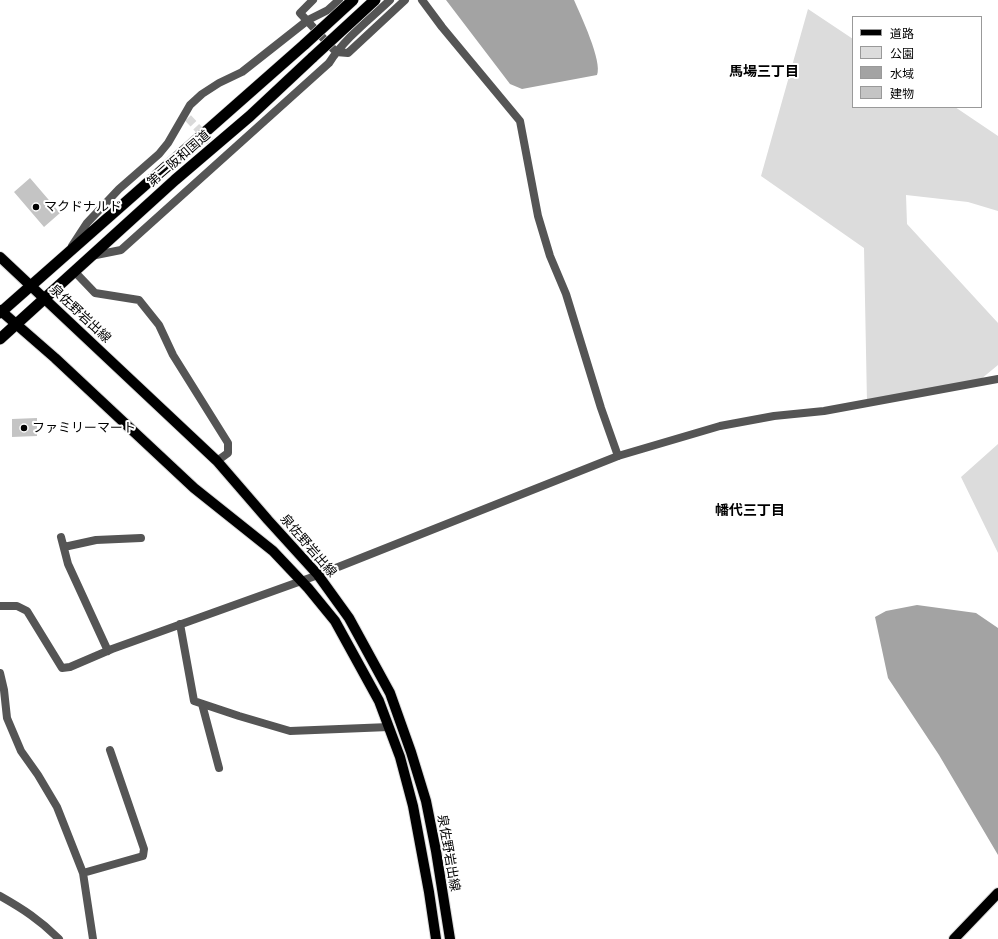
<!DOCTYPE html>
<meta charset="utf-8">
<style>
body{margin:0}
#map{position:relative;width:998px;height:939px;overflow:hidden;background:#fff;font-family:"Fira Sans","Noto Sans JP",sans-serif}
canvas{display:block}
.legend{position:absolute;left:852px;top:16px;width:130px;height:92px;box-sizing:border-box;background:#fff;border:1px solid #999;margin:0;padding:5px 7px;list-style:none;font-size:12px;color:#000}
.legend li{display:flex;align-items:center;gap:8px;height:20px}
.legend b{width:20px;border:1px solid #999}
</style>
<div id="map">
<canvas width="998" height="939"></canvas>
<ul class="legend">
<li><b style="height:5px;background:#000"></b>道路</li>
<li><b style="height:11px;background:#dcdcdc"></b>公園</li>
<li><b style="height:11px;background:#a3a3a3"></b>水域</li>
<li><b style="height:11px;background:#c4c4c4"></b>建物</li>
</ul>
</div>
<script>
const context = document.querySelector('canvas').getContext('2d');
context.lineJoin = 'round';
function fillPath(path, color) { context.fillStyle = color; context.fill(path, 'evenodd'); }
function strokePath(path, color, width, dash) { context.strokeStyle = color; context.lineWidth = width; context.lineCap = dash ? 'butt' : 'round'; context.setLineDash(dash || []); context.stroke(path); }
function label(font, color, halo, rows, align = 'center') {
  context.font = font + ' "Fira Sans","Noto Sans JP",sans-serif'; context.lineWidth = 4; context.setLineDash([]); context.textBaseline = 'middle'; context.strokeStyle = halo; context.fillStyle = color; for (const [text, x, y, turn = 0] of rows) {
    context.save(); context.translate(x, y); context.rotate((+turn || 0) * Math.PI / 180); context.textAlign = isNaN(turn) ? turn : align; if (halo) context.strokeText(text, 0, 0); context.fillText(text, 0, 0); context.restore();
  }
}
const green = new Path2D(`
 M808,9L853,39V107H955L998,136V211L968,202L906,195L907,224L998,323V365L975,384L867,403L864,248L761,176Z
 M998,444V553L961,477Z`);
const water = new Path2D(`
 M446,0H574C580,14 603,62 597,75L522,89L510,84Z
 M917,605L976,613L998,628V855L939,755L888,678L875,617L886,611Z`);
const building = new Path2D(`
 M30,178L60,213L44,227L14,192Z
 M37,418V436L12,437V419Z`);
const minorTunnel = new Path2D(`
 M188,118L217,149`);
const minor = new Path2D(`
 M313,0L300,13L336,52L348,53L405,0
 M422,0L442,27L520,121L538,216L550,256L566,294L601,408L618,456
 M72,246L87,223L119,189L159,154L168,143L190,105L202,94L219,83L242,72L308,20L328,10L339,0
 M91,256L121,250L329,63C345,38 369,20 390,0
 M74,271L95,293L139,300L159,325L173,355L228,443V453L217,461
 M61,537L68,564L108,651
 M64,547L96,540L141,538
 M0,606H17L27,611L62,668L70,667L112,649L318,575
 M180,624L194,701L239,716L290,731L389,727
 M0,673L4,690L7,718L21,751L38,775L57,807L83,873L93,939
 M202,704L219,768
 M83,873L143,856L144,849L110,750
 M0,896C23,909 40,920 59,939`);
const tertiary = new Path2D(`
 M318,575L618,456L720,426L774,416L824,411L998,379`);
const primary = new Path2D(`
 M0,257L217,461L268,520L318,575L349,618L390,693L411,752L426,801L436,851L450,939
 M0,310L55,358L194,488L273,551L308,588L335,621L379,701L400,757L413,806L429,892L436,939
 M954,939L998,893`);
const trunk = new Path2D(`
 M0,313L305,44
 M0,339L175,180L250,116L313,57`);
const trunkBridge = new Path2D(`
 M305,44L353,0
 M313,57L375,0`);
const markers = [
 [36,207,4,"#000"],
 [24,428,4,"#000"]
];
const streetNames = [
 ["第二阪和国道",179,159,-41],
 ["泉佐野岩出線",80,314,43],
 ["泉佐野岩出線",308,546,49],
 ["泉佐野岩出線",448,853,80]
];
const poiNames = [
 ["マクドナルド",44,207],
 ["ファミリーマート",32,428]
];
const neighbourhoodNames = [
 ["馬場三丁目",764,72],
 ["幡代三丁目",750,511]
];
fillPath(green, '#dcdcdc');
fillPath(water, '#a3a3a3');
fillPath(building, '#c4c4c4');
strokePath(minorTunnel, '#d9d9d9', 8, [8, 4]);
strokePath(primary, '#dbdbdb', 12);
strokePath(trunk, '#dbdbdb', 12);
strokePath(minor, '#555', 8);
strokePath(tertiary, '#555', 8);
strokePath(primary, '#000', 10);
strokePath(trunk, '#000', 11);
strokePath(trunkBridge, '#dbdbdb', 12, []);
strokePath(trunkBridge, '#000', 11);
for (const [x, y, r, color] of markers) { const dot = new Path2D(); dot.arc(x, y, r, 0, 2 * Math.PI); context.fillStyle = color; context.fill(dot); strokePath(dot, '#fff', 1.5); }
label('13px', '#000', '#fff', streetNames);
label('13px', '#000', '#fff', poiNames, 'left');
label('bold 14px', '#000', '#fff', neighbourhoodNames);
</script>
